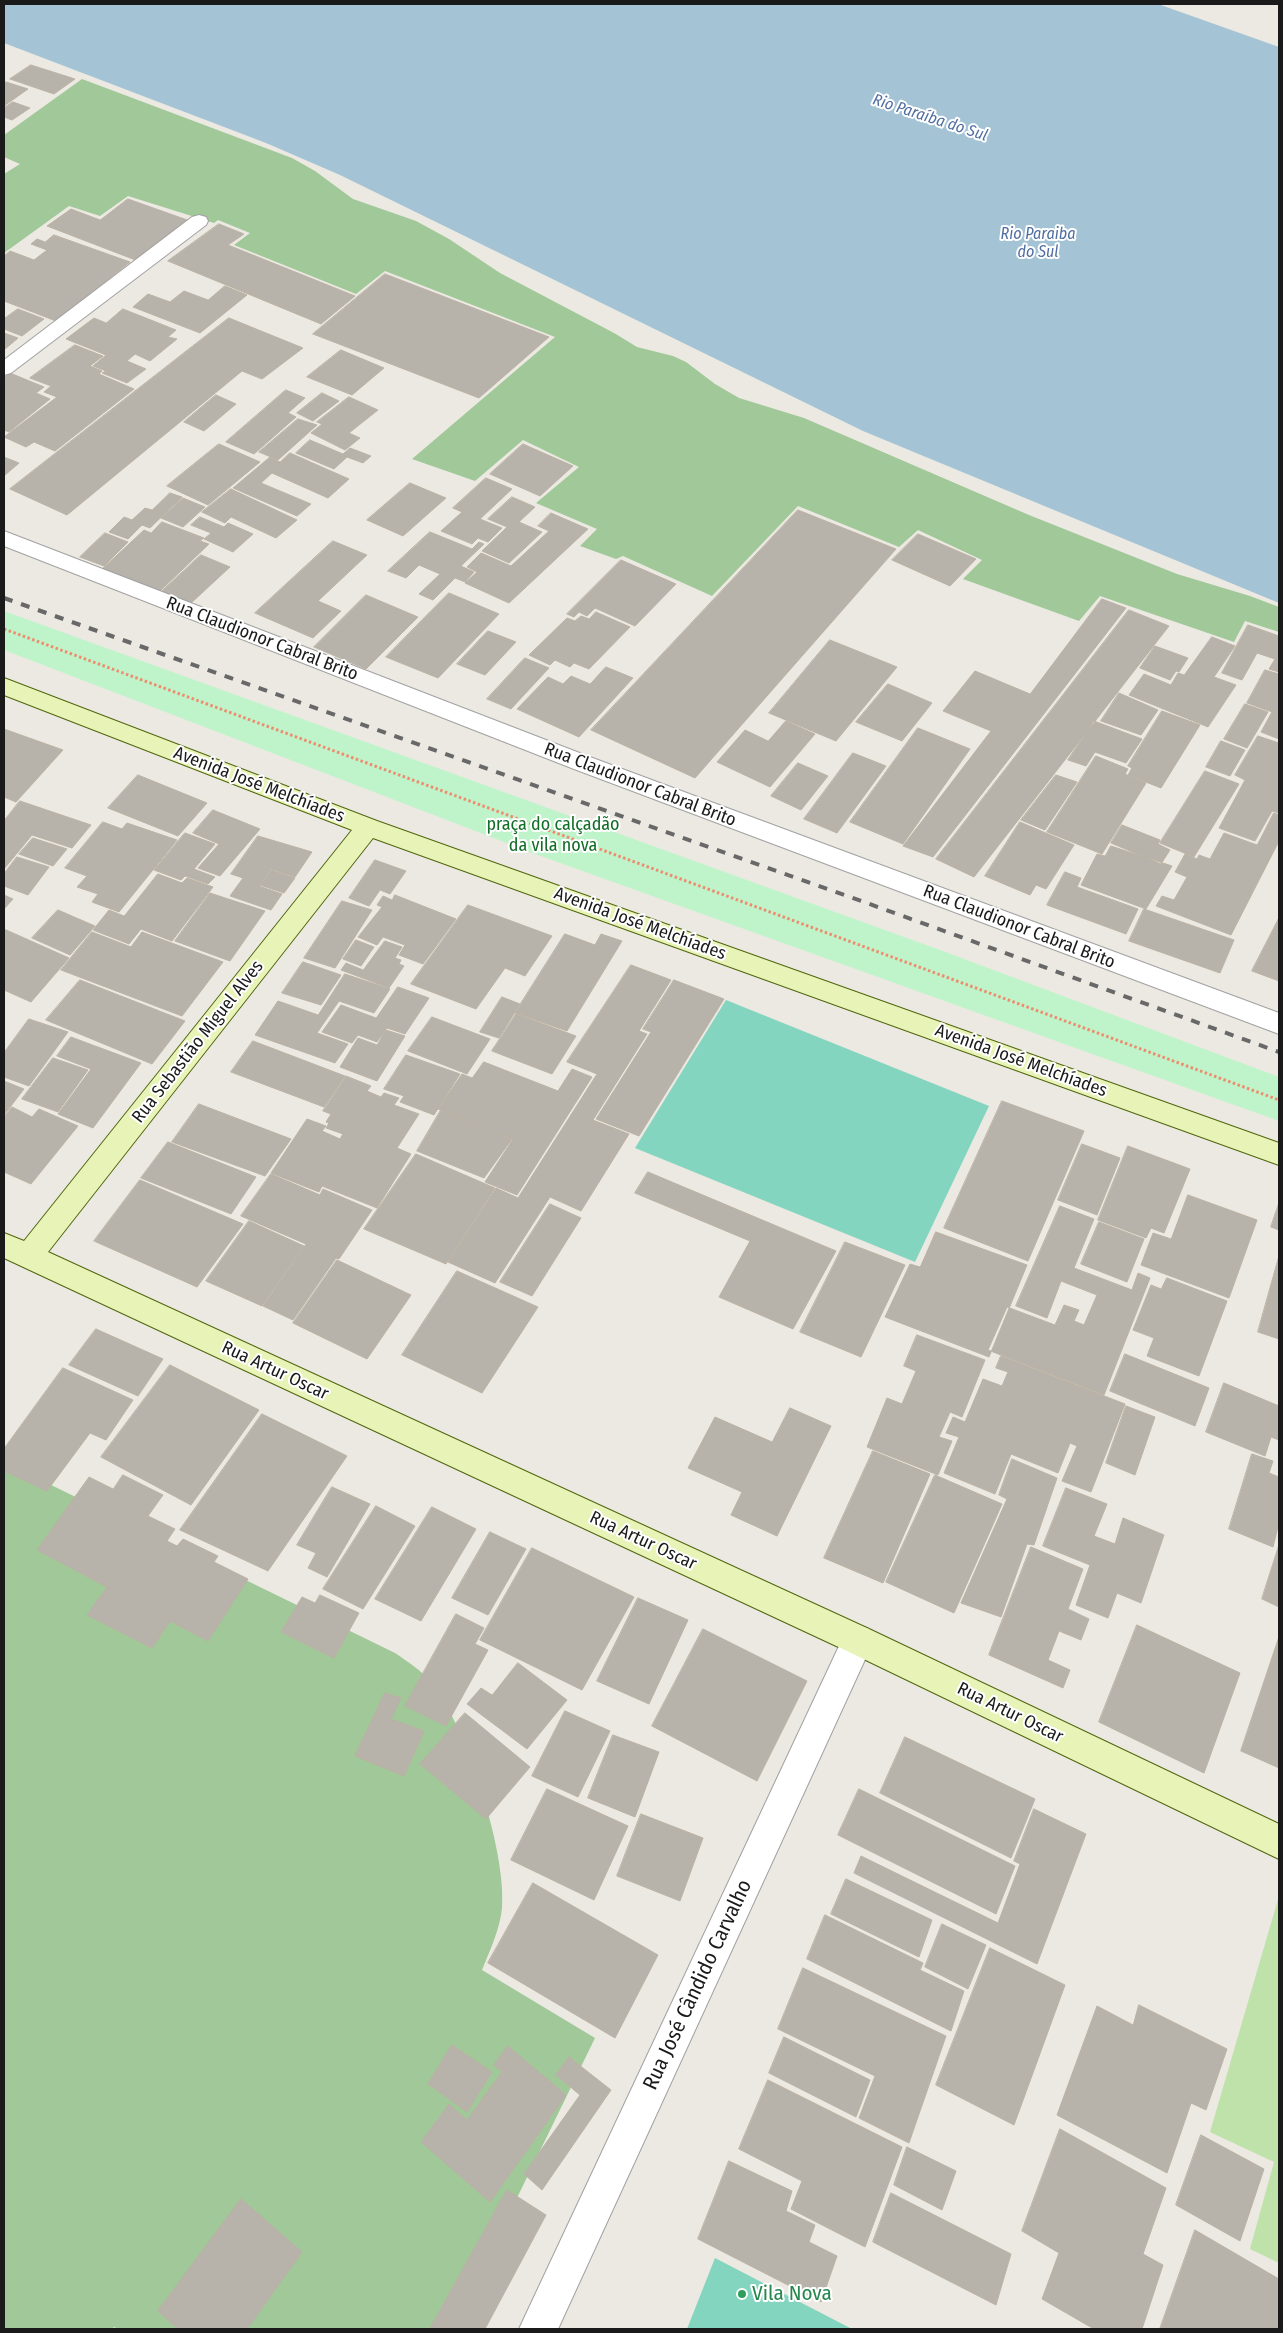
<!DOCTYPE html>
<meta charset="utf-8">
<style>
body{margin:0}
#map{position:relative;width:1283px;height:2333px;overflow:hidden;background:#ebe9e1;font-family:"Fira Sans Condensed",sans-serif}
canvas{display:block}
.frame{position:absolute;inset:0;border:5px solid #1a1a1a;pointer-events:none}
</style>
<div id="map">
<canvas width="1283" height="2333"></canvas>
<div class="frame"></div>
</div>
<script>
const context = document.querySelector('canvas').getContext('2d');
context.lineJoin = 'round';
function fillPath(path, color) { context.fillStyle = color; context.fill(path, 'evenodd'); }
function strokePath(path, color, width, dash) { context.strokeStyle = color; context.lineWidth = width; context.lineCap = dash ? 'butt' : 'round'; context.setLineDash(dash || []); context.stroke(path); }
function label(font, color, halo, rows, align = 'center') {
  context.font = font + ' "Fira Sans Condensed",sans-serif'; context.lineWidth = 4; context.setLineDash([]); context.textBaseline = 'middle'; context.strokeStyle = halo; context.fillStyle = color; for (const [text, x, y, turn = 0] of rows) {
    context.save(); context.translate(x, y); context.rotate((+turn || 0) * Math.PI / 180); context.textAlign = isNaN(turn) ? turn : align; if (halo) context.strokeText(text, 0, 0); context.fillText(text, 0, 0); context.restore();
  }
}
const grass = new Path2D(`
 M1279,1896V2263L1250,2249L1274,2162L1210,2132Z`);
const forest = new Path2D(`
 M82,79L292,158L315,171L353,199L416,221L449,239L500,273L614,333L637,347L673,356L686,362L715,384L739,398L804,418L1029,515L1177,574L1250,596L1279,607V632L1245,621L1234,642L1100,596L1079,621L963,579L982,560L918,530L899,547L798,506L712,596L623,556L616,559L580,546L597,529L536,503L579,467L523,440L475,481L412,459L555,337L385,271L356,294L234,245L250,233L218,220L214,223L128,196L100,216L69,206L4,253V174L20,164L4,157V135Z
 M4,1462L395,1653C408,1662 421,1670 431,1682C466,1725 507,1853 502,1908C500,1929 490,1950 482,1970L595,2038L453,2329H118L114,2327L112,2329H4Z`);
const park = new Path2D(`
 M4,611L940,950L1279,1077V1121L538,855L4,650Z`);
const pitch = new Path2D(`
 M726,1000L989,1106L915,1262L635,1148Z
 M715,2258L852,2329H687Z`);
const water = new Path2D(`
 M4,4H1158L1279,47V603L863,431L340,175L266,143L4,43Z`);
const building = new Path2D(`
 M31,65L75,79L54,94L10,79Z
 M6,82L28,89L4,106V83Z
 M13,102L30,108L12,120L4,117V108Z
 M128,199L190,221L138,261L47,226L71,209L100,220Z
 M219,224L244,234L228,245L355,296L321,324L168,261Z
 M54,235L130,262L56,321L4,301V256L10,251L34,260L47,250L31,244L37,239L45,242Z
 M385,274L549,337L479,398L313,334Z
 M225,286L247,295L200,333L133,307L148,294L170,302L184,291L208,300Z
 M18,309L44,319L22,336L4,329V319Z
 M123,309L176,330L168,337L177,339L150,361L135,354L127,361L146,369L127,383L102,373L106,371L93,366L106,355L66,339L94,318L106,323Z
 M229,318L303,348L262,379L242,371L67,515L10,489Z
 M4,333L18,338L4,350Z
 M75,345L103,356L90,366L102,371L99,374L134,389L55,451L34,442L26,447L4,437L57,397L44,392L51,386L30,378Z
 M341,350L384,368L352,395L307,377Z
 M10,373L44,387L36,393L50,399L9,432L4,430V378Z
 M286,390L305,398L288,413L296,417L254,454L226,442Z
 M322,393L339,401L313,421L297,413Z
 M216,395L236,404L204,431L184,422Z
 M349,397L378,410L349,433L360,438L345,450L311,433L322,424L317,422Z
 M298,419L317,425L278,460L259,452Z
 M310,440L343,454L350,448L371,456L363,463L347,457L334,469L296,453Z
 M219,444L260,462L208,505L167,486Z
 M523,444L573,466L540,496L490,474Z
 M290,453L349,479L328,498L272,473L261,483L311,504L297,516L233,488L270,457L280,462Z
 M4,457L19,463L4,476Z
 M486,478L512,489L480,519L502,528L488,542L478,538L472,544L441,531L462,512L453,508Z
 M410,483L446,498L403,536L367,520Z
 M231,489L297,520L276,538L231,517L225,523L202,512Z
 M170,493L182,497L150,528L142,525L128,539L109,532L124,517L132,520L145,508L152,510Z
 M512,497L535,507L519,522L542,532L509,563L482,551L507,527L488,519Z
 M183,498L205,507L183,527L161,518Z
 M798,510L896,549L695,778L591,730Z
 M551,513L588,529L509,603L465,583L477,572L467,567L481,553L511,566L549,531L538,526Z
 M200,517L224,527L228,523L253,534L233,552L204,539L211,533L191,525Z
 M162,522L204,538L200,541L209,544L159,592L102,569L144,530L151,533Z
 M430,532L472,549L479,542L484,544L461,566L474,572L465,582L455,578L433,600L419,594L440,574L419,565L406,578L388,571Z
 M105,533L128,542L104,566L80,557Z
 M918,534L976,559L950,586L892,560Z
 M333,541L367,555L318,601L341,611L313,638L255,613Z
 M201,555L230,567L189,605L160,593Z
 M621,560L676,584L635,626L595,608L587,616L579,612L574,617L567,614Z
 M449,593L499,614L438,678L386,657Z
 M366,595L418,617L366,669L314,647Z
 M1102,599L1126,608L933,857L903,846L991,731L943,711L975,671L1030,694Z
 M1129,610L1169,626L974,877L936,859Z
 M596,612L630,627L589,669L574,663L570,667L555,660L550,665L529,655L567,618L575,621L581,616L589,619Z
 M1248,625L1279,636V672L1269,669L1275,659L1257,653L1242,680L1222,673Z
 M488,631L516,642L485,675L457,664Z
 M1212,637L1235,646L1214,677L1236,685L1208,727L1129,695L1144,674L1171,685L1178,673L1184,675Z
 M830,640L897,667L836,741L769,713Z
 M1155,646L1188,658L1179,672L1176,671L1170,680L1140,668Z
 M525,658L549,668L511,709L487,699Z
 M606,667L633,678L579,737L517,709L548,677L563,684L571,676L590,684Z
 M1265,670L1279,674V739L1261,732L1272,712L1247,703Z
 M888,684L932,703L902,741L856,722Z
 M1119,693L1158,710L1141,735L1101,721Z
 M1245,704L1268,712L1247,748L1224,739Z
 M1162,711L1200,725L1161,788L1128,775L1132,768L1128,766Z
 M786,721L815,734L770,787L717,762L745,730L768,741Z
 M1094,721L1142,739L1126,763L1095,752L1086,766L1068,760Z
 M918,728L970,749L903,844L850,822Z
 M4,729L63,750L16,802L4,797Z
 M1258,736L1279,743V813L1272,811L1255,841L1219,828L1245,780L1235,775Z
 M1221,741L1245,750L1230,776L1206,767Z
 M853,753L886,766L837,833L804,819Z
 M1096,756L1128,769L1125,774L1146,783L1102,854L1047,832Z
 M798,763L828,776L801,810L771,796Z
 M1205,771L1239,784L1194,857L1160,843Z
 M138,775L207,803L178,836L108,808Z
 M1056,775L1077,782L1045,830L1021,820Z
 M20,801L91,825L72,848L32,835L4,869V821Z
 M213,810L260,829L220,876L198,868L219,844L193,833Z
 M1274,813L1279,815V841L1231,935L1156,906L1162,896L1174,900L1187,877L1175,872L1185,854L1197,859L1199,855L1210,859L1224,833L1257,845Z
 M103,822L122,829L127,823L177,840L119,912L92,902L98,894L77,887L87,876L65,868Z
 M1020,822L1074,845L1046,889L1036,885L1030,895L985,876Z
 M1122,825L1160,840L1158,844L1170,850L1161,864L1111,843Z
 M185,833L215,844L194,869L215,877L208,884L185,876L181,880L154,870Z
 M258,836L312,852L295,877L271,869L259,886L282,894L271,910L230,896L243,878L231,874Z
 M33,838L67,849L53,866L19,854Z
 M1111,846L1172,866L1146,909L1081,885L1097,854L1105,856Z
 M17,857L49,867L28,895L4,886V874Z
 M375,860L406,871L390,894L380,890L369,906L349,898Z
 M271,870L295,878L284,893L260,885Z
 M1065,872L1081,878L1077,887L1138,909L1126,934L1047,905Z
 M158,874L182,883L187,878L213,887L172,941L141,929L129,944L93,930L109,910L124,916Z
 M210,893L265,911L230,961L175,941Z
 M4,895L13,899L4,909Z
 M395,895L456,919L423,964L399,955L405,945L383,937L377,945L358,937L382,907L377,905L383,896L392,900Z
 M342,901L372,910L335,968L304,958Z
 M468,905L552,936L525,976L505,968L476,1009L411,984Z
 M1144,909L1234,940L1220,973L1129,941Z
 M58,910L95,926L70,955L32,938Z
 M1279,918V981L1252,971Z
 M4,929L69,958L31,1002L4,990Z
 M92,932L131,947L142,932L223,962L182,1016L61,970Z
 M565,934L595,945L601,934L622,941L567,1031L515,1013Z
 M356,940L374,947L361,966L343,959Z
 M385,941L402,947L395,958L401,960L399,964L404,966L389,988L341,970L346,963L363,970Z
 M303,962L341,975L321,1005L282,993Z
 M631,965L671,980L639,1031L647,1034L593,1120L629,1134L581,1211L550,1197L495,1283L448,1262L496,1188L518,1198L597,1074L567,1062Z
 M345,974L390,989L374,1013L339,1001L317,1033L348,1044L335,1063L255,1035L278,1001L318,1015Z
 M80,980L185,1021L152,1064L46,1020Z
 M674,980L724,999L639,1136L596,1119L651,1032L643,1029Z
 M398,987L429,998L405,1034L387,1028L377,1042L358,1035L352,1043L322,1032L341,1005L376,1018Z
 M502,997L520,1004L499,1038L480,1032Z
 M516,1014L576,1036L552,1074L492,1051Z
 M432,1017L490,1039L467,1074L408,1051Z
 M29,1019L68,1032L29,1086L4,1077V1053Z
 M386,1030L405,1036L377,1081L340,1067L358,1038L377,1045Z
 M71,1037L141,1063L93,1128L58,1114L91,1069L57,1056Z
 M253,1041L345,1076L324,1107L231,1072Z
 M406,1055L460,1074L434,1115L400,1102L404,1096L384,1089Z
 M53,1058L88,1070L58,1112L22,1099Z
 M484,1062L558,1091L572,1069L592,1077L517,1195L485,1182L513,1139L438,1109L462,1074L472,1078Z
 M346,1076L371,1086L367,1091L381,1097L384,1093L399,1098L394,1105L419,1114L397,1148L411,1154L377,1208L322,1186L319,1192L271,1173L307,1119L326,1126L322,1131L340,1139L343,1134L326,1128L329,1123L326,1122L331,1114L323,1111Z
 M4,1081L24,1089L4,1115Z
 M1002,1101L1084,1131L1028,1261L944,1228Z
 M199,1104L291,1139L265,1176L172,1142Z
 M12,1107L32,1117L39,1109L78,1126L31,1184L4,1172V1117Z
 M441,1110L512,1139L484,1178L417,1151Z
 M168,1142L256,1177L231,1214L141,1178Z
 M1082,1144L1120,1158L1097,1215L1058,1200Z
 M1128,1146L1190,1169L1164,1233L1151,1228L1146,1238L1098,1220Z
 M416,1154L495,1188L446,1264L364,1229Z
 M648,1172L836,1251L793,1329L719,1297L750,1241L635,1193Z
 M271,1174L320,1195L323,1189L372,1210L339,1259L336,1258L293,1320L263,1306L306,1244L241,1216Z
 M140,1180L243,1224L197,1287L94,1241Z
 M1188,1195L1257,1220L1229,1298L1141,1265L1153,1233L1171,1239Z
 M1279,1203V1230L1271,1227Z
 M550,1204L581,1218L532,1296L500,1282Z
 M1060,1206L1094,1219L1074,1268L1132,1290L1138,1273L1150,1278L1104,1395L988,1350L1007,1307L1055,1325L1064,1305L1079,1310L1074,1321L1084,1325L1097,1295L1061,1281L1047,1318L1016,1306Z
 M249,1221L304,1246L262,1306L206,1281Z
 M1099,1222L1144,1239L1127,1282L1081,1264Z
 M936,1232L1027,1265L989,1357L885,1317L910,1264L920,1267Z
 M845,1242L905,1265L861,1357L800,1332Z
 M1279,1256V1339L1258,1332Z
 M337,1260L411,1295L367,1359L293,1323Z
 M457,1271L538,1307L482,1393L402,1355Z
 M1167,1278L1227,1301L1199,1376L1147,1356L1154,1338L1133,1330L1151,1285L1161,1289Z
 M96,1329L163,1359L138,1396L69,1365Z
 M917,1335L985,1360L962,1417L950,1412L939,1437L952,1441L938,1475L867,1447L887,1398L902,1404L916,1371L904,1366Z
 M1125,1354L1209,1388L1195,1426L1110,1391Z
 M1001,1356L1125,1404L1091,1492L1062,1481L1077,1446L1070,1443L1058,1473L1011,1454L995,1494L944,1473L959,1437L946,1433L953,1417L965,1422L983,1379L1002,1386L1008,1372L996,1368Z
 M170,1365L259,1410L191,1505L101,1457Z
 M63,1368L133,1400L106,1440L90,1433L47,1491L4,1471V1449Z
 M1224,1383L1279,1406V1440L1271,1437L1265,1456L1206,1432Z
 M1126,1406L1155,1417L1135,1475L1106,1463Z
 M790,1408L831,1426L777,1536L731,1515L742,1492L688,1468L715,1417L772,1442Z
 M262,1414L347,1456L268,1571L180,1530Z
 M873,1451L930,1474L883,1583L824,1558Z
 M1252,1454L1273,1461L1269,1473L1279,1477V1523L1273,1547L1229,1529Z
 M1012,1459L1057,1478L1034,1545L1027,1544L1001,1617L961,1603L1007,1499L999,1495Z
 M123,1475L163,1495L148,1516L175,1529L167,1541L177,1546L183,1539L218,1556L214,1562L248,1579L208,1641L170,1621L152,1648L87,1615L107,1587L37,1550L89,1477L113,1489Z
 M935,1475L1002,1504L954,1613L886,1582Z
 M332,1487L370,1504L327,1577L308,1568L316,1553L297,1545Z
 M1066,1488L1107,1504L1094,1536L1115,1544L1123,1518L1164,1535L1141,1603L1117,1593L1108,1618L1076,1605L1090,1565L1043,1546Z
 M376,1506L415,1526L363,1609L323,1589Z
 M432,1507L476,1529L421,1621L375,1599Z
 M490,1532L526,1549L488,1615L452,1598Z
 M1279,1545V1607L1262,1599Z
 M1031,1547L1083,1569L1068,1609L1089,1619L1081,1640L1059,1631L1048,1660L1070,1670L1063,1688L989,1655Z
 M532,1548L634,1597L582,1690L480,1640Z
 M320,1595L359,1613L334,1658L281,1632L302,1597L315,1603Z
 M638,1598L688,1620L649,1704L597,1681Z
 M456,1614L484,1628L475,1644L488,1650L446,1726L405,1706Z
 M1137,1625L1240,1673L1204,1773L1099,1722Z
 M703,1629L807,1681L757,1781L652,1726Z
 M1279,1637V1768L1241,1751Z
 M518,1663L567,1700L527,1749L467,1704L481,1688L492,1695Z
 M385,1693L401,1698L391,1719L424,1731L404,1776L355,1756Z
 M565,1711L610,1731L578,1797L532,1776Z
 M465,1713L530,1767L486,1819L420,1764Z
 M613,1735L659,1752L635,1817L588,1798Z
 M905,1737L1035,1799L1011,1858L880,1793Z
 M547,1789L628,1826L594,1900L511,1860Z
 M859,1789L1015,1866L996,1914L838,1835Z
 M1034,1809L1086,1834L1037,1964L854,1873L861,1856L998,1923L1020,1864L1014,1861Z
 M641,1814L703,1838L680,1901L617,1876Z
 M846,1879L932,1920L919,1957L831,1914Z
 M533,1883L658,1955L615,2038L488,1963Z
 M825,1915L923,1963L920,1970L964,1991L951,2031L807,1959Z
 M942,1924L986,1945L968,1989L925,1967Z
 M990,1948L1065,1985L1014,2125L936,2085Z
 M803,1968L946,2036L909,2143L859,2118L875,2076L778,2029Z
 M1139,2005L1227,2049L1206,2110L1191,2103L1167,2173L1057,2115L1097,2006L1133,2025Z
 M784,2037L870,2080L856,2117L769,2073Z
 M452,2045L492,2072L467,2112L428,2084Z
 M508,2046L566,2095L490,2202L421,2142L449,2104L467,2120L502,2072L494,2065Z
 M569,2057L611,2090L542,2190L524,2174L580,2095L556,2075Z
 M768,2080L902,2147L865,2247L791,2209L802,2181L739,2149Z
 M1060,2129L1166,2188L1143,2254L1163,2265L1142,2329H1094L1042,2299L1059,2253L1022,2231Z
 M1201,2135L1264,2169L1240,2241L1176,2205Z
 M907,2147L956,2171L942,2210L894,2185Z
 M729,2161L792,2191L786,2211L815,2225L809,2242L837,2256L821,2302L698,2239Z
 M507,2190L546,2215L485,2329H430Z
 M891,2193L1011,2254L996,2305L873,2242Z
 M241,2199L302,2252L247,2329H178L158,2311Z
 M1195,2230L1279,2279V2329H1160Z`);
const path = new Path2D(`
 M4,629L1279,1100`);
const street = new Path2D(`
 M199,215L206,217L208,221L206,225L11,373L4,375V360L192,217Z
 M4,531L590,757L1279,1013V1034L574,769L4,546Z
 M858,1625L869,1629L874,1640L558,2329H519L847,1629Z`);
const secondary = new Path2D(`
 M4,678L377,821L1279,1143V1165L373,838L48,1252L869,1629L1279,1824V1859L847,1651L4,1258V1233L24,1241L352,830L4,695Z`);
const rail = new Path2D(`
 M4,598L864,902L1279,1052`);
const markers = [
 [742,2294,5,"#2e9e5b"]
];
const farWaternames = [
 ["Rio Paraíba do Sul",930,118,18],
 ["Rio Paraiba",1038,235],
 ["do Sul",1038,253]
];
const streetNames = [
 ["Rua Claudionor Cabral Brito",262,639,21],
 ["Avenida José Melchíades",259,785,21],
 ["Rua Claudionor Cabral Brito",640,785,21],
 ["Avenida José Melchíades",640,924,20],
 ["Rua Claudionor Cabral Brito",1019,927,21],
 ["Rua Sebastião Miguel Alves",198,1042,-52],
 ["Avenida José Melchíades",1021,1061,20],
 ["Rua Artur Oscar",275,1371,25],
 ["Rua Artur Oscar",643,1541,25],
 ["Rua Artur Oscar",1010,1713,26]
];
const parkNames = [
 ["praça do calçadão",553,825],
 ["da vila nova",553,846]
];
const nearStreetnames = [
 ["Rua José Cândido Carvalho",698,1985,-65]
];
const nearLeisurenames = [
 ["Vila Nova",752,2294]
];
fillPath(grass, '#bee2a9');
fillPath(forest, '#a0c898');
fillPath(park, '#bff4ca');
fillPath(pitch, '#84d5c0');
fillPath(water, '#a4c4d6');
fillPath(building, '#b7b2aa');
strokePath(building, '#bcb2a4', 1);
strokePath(street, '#a1a1a1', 2);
strokePath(secondary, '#50660d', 2);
strokePath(path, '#ed8d6f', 3, [2.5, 2.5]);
fillPath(street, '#fff');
fillPath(secondary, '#e8f3b7');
strokePath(rail, '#686868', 4, [9, 9]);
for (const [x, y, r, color] of markers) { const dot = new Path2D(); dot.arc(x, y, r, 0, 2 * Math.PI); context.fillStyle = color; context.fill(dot); strokePath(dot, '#fff', 2); }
label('italic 16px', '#506ea1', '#fff', farWaternames);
label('18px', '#1a1a1a', '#fff', streetNames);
label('18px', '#136d27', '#fff', parkNames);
label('21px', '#1a1a1a', '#fff', nearStreetnames);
label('21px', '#27864d', '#fff', nearLeisurenames, 'left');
</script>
